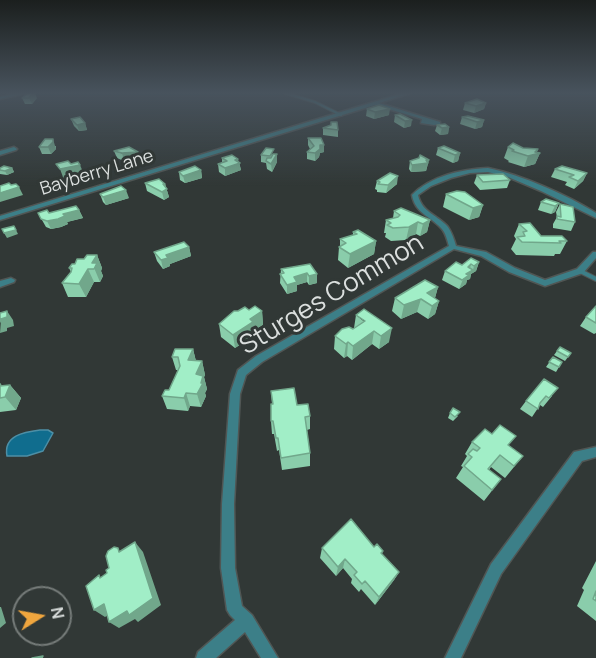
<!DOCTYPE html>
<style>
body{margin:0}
#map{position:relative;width:596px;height:658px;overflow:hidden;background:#313836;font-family:Manrope,sans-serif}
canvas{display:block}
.north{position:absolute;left:12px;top:586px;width:60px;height:60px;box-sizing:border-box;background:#313836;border:2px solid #757b79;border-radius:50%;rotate:79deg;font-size:16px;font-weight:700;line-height:24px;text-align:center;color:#dbdfde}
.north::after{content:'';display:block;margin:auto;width:21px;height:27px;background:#f0a63e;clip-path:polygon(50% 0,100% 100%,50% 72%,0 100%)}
</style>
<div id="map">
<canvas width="596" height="658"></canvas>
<div class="north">N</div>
</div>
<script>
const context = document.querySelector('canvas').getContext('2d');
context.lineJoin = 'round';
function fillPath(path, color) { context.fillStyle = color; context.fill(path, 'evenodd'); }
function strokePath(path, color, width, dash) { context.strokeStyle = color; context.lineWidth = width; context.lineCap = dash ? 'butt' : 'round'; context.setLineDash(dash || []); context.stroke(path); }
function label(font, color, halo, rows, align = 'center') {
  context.font = font + ' Manrope,sans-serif'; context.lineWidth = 6; context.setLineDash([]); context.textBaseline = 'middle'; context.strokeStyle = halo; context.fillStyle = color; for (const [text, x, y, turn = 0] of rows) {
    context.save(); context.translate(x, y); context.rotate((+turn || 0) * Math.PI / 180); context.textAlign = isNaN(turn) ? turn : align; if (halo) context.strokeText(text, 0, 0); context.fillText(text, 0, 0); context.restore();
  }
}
const water = new Path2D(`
 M40,430H48L53,433L43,451L27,456H7C3,435 25,432 40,430Z`);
const serviceFar1 = new Path2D(`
 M285,93L315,102L341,115`);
const service = new Path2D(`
 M580,271L596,279`);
const minor = new Path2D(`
 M17,93H27L0,99V97Z
 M403,93H411L379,103L440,122V124L434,125L421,123L422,119L375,105L0,220V216Z
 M14,147L17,149L16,150L0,155V151Z
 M488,168C522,175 567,195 596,213V218L541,191L508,177L488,172L470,173L451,178L431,186L418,195C422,213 438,215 448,227C452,233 454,239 456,246L486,252L515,268L545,280L577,269L593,252H596V258L583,273L545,286L509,272L481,256L454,249L262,362L246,375L240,394L234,504L235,568L242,606L252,615L278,658H261L245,632L216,658H196L198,652L235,620L230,615L227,610L221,568L222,504L230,394L238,370L256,356L449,246C447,240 446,233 441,228C430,216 415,213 412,195C431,176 462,169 488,168Z
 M11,278L15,280L14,282L0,287V281Z
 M596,447V457L582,461L501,574L461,658H445L491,564L574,452Z`);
const wall = new Path2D(`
 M22,98H37L32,104H25Z
 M465,103H486L484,109L474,113L463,110Z
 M367,109L389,115L374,119L366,116Z
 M400,114L411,126L404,128L394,122L395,115Z
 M462,117L484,120L482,127L475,129L460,124Z
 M71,119L85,123L87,130L79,131L74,126Z
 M437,125L449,127L448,134L440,135L435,131Z
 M323,128L338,130V137L323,135Z
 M308,138L324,152L320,153L319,157L315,161L307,159V152L310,149L308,145Z
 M56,146V149L51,154H42L39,147Z
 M508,147L538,149L537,152L540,153L535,164L524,167L508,162L509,161L504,158Z
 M438,148L460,153L458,161L453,163L436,155Z
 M114,151L140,159L124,161L117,158Z
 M275,154H277V162L272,172L267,169L266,163L261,162V155Z
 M222,158L239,162L241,170L225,176L219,172L218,164L222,163Z
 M429,160L426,171L411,172L409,169L410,161Z
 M0,168H12L14,172L7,175L0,174Z
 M555,169L587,173L583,181L574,189L565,185L567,182L551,177Z
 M201,170L202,178L185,183L180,180L179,172Z
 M477,175L510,180L507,188L480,190L474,183Z
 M377,181L397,184L386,193L377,192V190L375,189Z
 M145,183L165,184L169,197L164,200L147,191Z
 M100,194L129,198L106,205L103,202Z
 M446,194L483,205L479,217L469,220L443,207Z
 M541,202L559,203L555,212L551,214L538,210Z
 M560,204L575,222L571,231L553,228V224L557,217L556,212Z
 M79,210L83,218L67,222L68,224L61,227L51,229L46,227L38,213H49Z
 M394,211L430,220L427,232L420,236L416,234L406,240L391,241L385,237L386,233H384L386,220L393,218Z
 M519,224L541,236L567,241L560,254H555L554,256L516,255L511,249L516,239L514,236Z
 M353,232L376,241L374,254L348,268L338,260L339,247H340V239L353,236Z
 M189,247L191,256L170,264V266L163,269L157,261L154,252Z
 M97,255L102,268L101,271L103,276L100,282H94L86,297H68L62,283L71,272L69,268L84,259Z
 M479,262L476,271L471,274L470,279L467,280L466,284L459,289L442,280L445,271L462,265Z
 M310,264L317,283L309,285L307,282L297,285V291L287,294L280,283L281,269Z
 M438,287L435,298L439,301L435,314L428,319L417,312L401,319L392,311L395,298Z
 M596,306V333L594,334L580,326L586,317Z
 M249,310L262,311L263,325L254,330L255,335L235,348L221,337L219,324L238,311Z
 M356,315L389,342L379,349L372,344L352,360L347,356L344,358L334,349L335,336L354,328Z
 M560,347L571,353L565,361L554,355Z
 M193,349L196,361H202L205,375L204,377L207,389L205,393L206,396L201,407L190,406L188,411L167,409L162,396L169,390L178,370H176L172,357Z
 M553,357L562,362L556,372L546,367Z
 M544,379L552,396L543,407L540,405L532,417L520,409L526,401Z
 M0,383L2,386L10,385L21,398L16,410L0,412Z
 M271,391L297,405L310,416V429L307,430L310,453V466L282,470L279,450L277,451L274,434H272L271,421L272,404Z
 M450,413L458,416L453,421L448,418Z
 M472,442L509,446L523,456L505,478L491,467L489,470L501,479L484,501L456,478L463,467L461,466L467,456L465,454Z
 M374,547L383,551L382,554L399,572L394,580L375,605L361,589L359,592L351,583L352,579L343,568L336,576L320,558L322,548Z
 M596,561V621L577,606L584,590L582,588Z`);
const shadedWall = new Path2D(`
 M33,93H35L37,98L32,104L29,98Z
 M486,103L484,109L474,113L476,106Z
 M390,109L389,115L374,119L375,112Z
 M412,120L411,126L404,128L405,121Z
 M484,120L482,127L475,129L477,122Z
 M85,123L87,130L79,131L77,125Z
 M449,127L448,134L440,135L442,128Z
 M53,139L56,149L51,154L48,147Z
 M320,145H324V152L320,153L319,157L315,161V153Z
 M538,149L536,154L540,153L535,164L524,167L528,156Z
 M138,152L140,159L124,161L122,153Z
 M460,153L458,161L453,163L455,155Z
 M277,154V162L272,172L271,164Z
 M238,159L241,170L225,176V168L235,160Z
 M428,163L426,171L411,172L412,165Z
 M80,165L83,172L63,177L60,169Z
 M12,168L14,172L7,175L5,171Z
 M201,170L202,178L185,183L183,176Z
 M587,173L583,181L574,189L578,181Z
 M398,176L397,184L386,193L388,185Z
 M74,178L75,182L64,185L62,181Z
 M163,184H165L169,197L164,200L162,192Z
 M19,187L23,195L0,202V193Z
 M126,190L129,198L106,205L103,197Z
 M559,203L555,212L551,214L555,206Z
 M483,205L479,217L469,220L473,208Z
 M79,210L83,218L67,222L68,224L61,227L51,229L47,221L63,214Z
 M430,220L427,232L420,236L423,224Z
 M418,222L416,234L406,240L409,227Z
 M16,230L18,234L7,238L4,233Z
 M376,241L374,254L348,268L350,254Z
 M189,247L191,256L170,264V266L163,269L161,260L166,255Z
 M97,255L102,268L101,271L103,276L100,282L92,263Z
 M479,262L476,271L471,274L470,279L467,280L466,284L459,289L468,267L471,264L469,272L473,270L474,266Z
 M88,269L94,282L86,297L79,284Z
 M307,273V282L297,285V291L287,294V285L294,277Z
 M317,274V283L309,285V276Z
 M438,287L434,301L427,293Z
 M421,299L417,312L401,319L404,305Z
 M439,301L435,314L428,319L432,306Z
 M7,311L13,320L14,326L7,328V331L0,333L1,319Z
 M262,311L263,325L254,330L255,335L235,348L233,335L250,319Z
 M392,328L389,342L379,349L381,336Z
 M374,331L372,344L352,360L353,346Z
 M348,342L347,356L344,358L346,344Z
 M193,349L196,362L188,360Z
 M202,361L205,375L204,377L207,389L205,393L206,396L201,407L197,394L196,374Z
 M0,383L7,392L10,385L21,398L16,410L0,391Z
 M186,393L190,406L188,411L184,398Z
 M135,542L143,552L161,605L138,622L135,619L119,628L109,622Z
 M345,559L343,568L336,576L338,567Z
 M399,572L394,580L375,605L379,597Z
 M104,604L114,611L105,617L94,610Z
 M0,607H1L6,623L0,628Z`);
const building = new Path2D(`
 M28,93H33L29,98H22Z
 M477,99L486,103L476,106L465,103Z
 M379,105L390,109L375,112L367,109Z
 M400,114L412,120L405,121L395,115Z
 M468,116L484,120L477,122L462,117Z
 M80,117L85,123L77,125L71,119Z
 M331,122H337L338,130L323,128L331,125Z
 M445,124L449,127L442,128L437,125Z
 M308,138H321L324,145H320V149L315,153L307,152L314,146Z
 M45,139H53V142L48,147H39Z
 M513,143L523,148L538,149L535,152L540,153L528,156L512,151L514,150L508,147Z
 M444,146L460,153L455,155L438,148Z
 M129,147L138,152L122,153L114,151Z
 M266,148L274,149L270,156L261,155Z
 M273,154H277L271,164L266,161L267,158H271Z
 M232,155L238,159L235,160L240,163L225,168L218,164L227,161L222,158Z
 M420,155L429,160H426L428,163L412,165L410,161L419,158Z
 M68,161L71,164L78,162L80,165L60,169L56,164Z
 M4,166L12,168L5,171L0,170V168Z
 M195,166L201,170L183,176L179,172Z
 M562,166L587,173L578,181L569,177L574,175L555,169Z
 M390,173L398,176L388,185L378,184L380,182L377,181Z
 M503,174L510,180L483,182L477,175Z
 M72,175L74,178L62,181L61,178Z
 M159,179L165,184H163L167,189L162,192L145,183Z
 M9,183L11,185L16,184L19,187L0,193V186Z
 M121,186L126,190L103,197L100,194Z
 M457,191L465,192L483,205L473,208L446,194Z
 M546,199L559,203L555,206L541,202Z
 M560,204L573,207L575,222L557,219V216L561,217Z
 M76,206L79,210L63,214L65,216L58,219L47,221L41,219L38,213L47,210L49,213Z
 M401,208L430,220L423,224L418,222L409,227L393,228L387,225L391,223L386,220L398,217L400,215L394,211Z
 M530,223L541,236H562L567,241H559L561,243L522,242L517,237L525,236L523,232L527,231L519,224Z
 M14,226L16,230L4,233L2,229Z
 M358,230L376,241L350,254L339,247L346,243L340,239L353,235L357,234L353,232Z
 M184,242L189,247L166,255L168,258L161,260L154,252Z
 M87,255H97L92,263H97L94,269H88L79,284L62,283L71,272L72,268H69L72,264H75L77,259H84Z
 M471,258L479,262L474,266L471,264L468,267L473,270L466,274L469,275L462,280L445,271L456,262L462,265Z
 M310,264L317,274L309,276L307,273L294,277L297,282L287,285L280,274L284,273L281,269Z
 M425,280L438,287L427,293L439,301L432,306L421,299L404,305L395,298Z
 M255,306L262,311L250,319L253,322L233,335L219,324L234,311H238L245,307L249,310Z
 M596,306V323L586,317Z
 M364,309L392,328L381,336L374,331L353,346L348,342L346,344L335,336L342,329L349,327L353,329L365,321L356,315Z
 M7,311V317L1,319L0,322V313Z
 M560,347L571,353L568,357L557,351Z
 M175,349H193L188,360L202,361L196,374L203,376L201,383H203L197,394L186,393L184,398L162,396L165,390H169L180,366L178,357H172Z
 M553,357L562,362L559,367L549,362Z
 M544,379L558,388L549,398L546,396L540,403L538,409L526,401Z
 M10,385L5,397L0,398V386Z
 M294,388L297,405L308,404L310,416L305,417L310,453L281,458L278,438H276L273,421H271V404H273L271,391Z
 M453,408L460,412L455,417L450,413Z
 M500,425L516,436L508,445L523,456L514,466L500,455L488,469L501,479L492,490L464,466L472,457L468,454L473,449L477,451L480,448L472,442L485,429L492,434Z
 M351,519L374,547L377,544L383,551L381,553L399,572L379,597L365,581L362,584L354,575L357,572L345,559L338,567L322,548Z
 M135,542L153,598L129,615L127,611L109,622L104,604L94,610L86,586L99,575L100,578L107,573L106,570L109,568L106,556L108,551L114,547L118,548L119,552Z
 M596,591V601L593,599Z
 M43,656L42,658H32Z`);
const farStreetnames = [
 ["Bayberry Lane",97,173,-17]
];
const nearStreetnames = [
 ["Sturges Common",332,295,-31]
];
fillPath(water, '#106d8e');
strokePath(water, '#4d8fa6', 1.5);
strokePath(serviceFar1, '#505654', 4);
strokePath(service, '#505654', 6);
strokePath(minor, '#505654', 3);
strokePath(serviceFar1, '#3c7f88', 2);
strokePath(service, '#3c7f88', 4);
fillPath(minor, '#3c7f88');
fillPath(wall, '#8acdab');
fillPath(shadedWall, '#71a78b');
fillPath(building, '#a1eec7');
strokePath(building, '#71a78b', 1.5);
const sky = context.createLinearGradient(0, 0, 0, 186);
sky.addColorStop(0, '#1b1f1e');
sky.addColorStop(0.5, '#48535d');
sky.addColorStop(1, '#48535d00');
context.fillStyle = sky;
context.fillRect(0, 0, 596, 186);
label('18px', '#dbdfde', '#313836', farStreetnames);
label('26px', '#dbdfde', '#313836', nearStreetnames);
</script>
